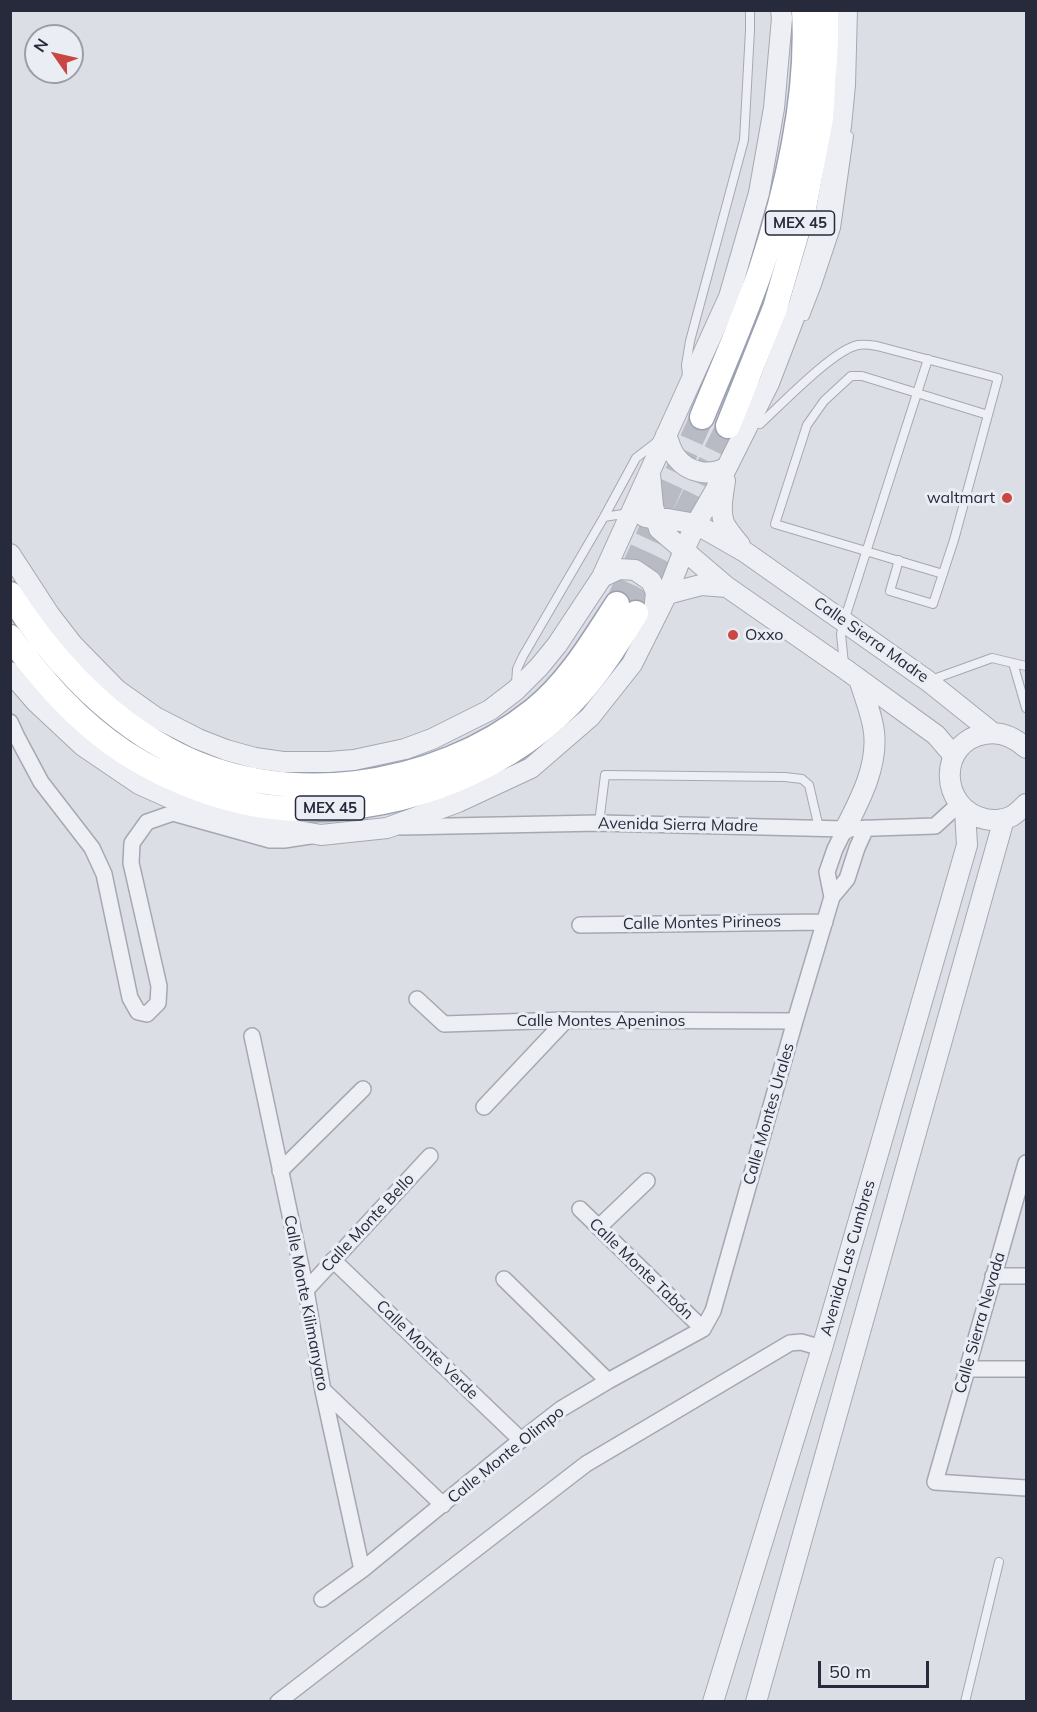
<!DOCTYPE html>
<meta charset="utf-8">
<style>
body{margin:0}
#map{position:relative;width:1037px;height:1712px;overflow:hidden;background:#dcdee6;font-family:Mulish,sans-serif}
canvas{display:block}
.frame{position:absolute;inset:0;border:12px solid #262a3b;pointer-events:none}
.north{position:absolute;left:24px;top:24px;width:60px;height:60px;box-sizing:border-box;background:#ebedf4;border:2px solid #9c9faa;border-radius:50%;rotate:304deg;font-size:16px;font-weight:700;line-height:24px;text-align:center;color:#262a3b}
.north::after{content:'';display:block;margin:auto;width:21px;height:27px;background:#ca4642;clip-path:polygon(50% 0,100% 100%,50% 72%,0 100%)}
.scale{position:absolute;left:818px;top:1661px;width:111px;height:27px;box-sizing:border-box;border:3px solid #262a3b;border-top:0;padding-left:8px;font-size:18px;line-height:21px;white-space:nowrap;color:#262a3b;-webkit-text-stroke:4px #ebedf4;paint-order:stroke}
</style>
<div id="map">
<canvas width="1037" height="1712"></canvas>
<div class="frame"></div>
<div class="north">N</div>
<div class="scale">50 m</div>
</div>
<script>
const context = document.querySelector('canvas').getContext('2d');
context.lineJoin = 'round';
function strokePath(path, color, width, dash) { context.strokeStyle = color; context.lineWidth = width; context.lineCap = dash ? 'butt' : 'round'; context.setLineDash(dash || []); context.stroke(path); }
function label(font, color, halo, rows, align = 'center') {
  context.font = font + ' Mulish,sans-serif'; context.lineWidth = 6; context.setLineDash([]); context.textBaseline = 'middle'; context.strokeStyle = halo; context.fillStyle = color; for (const [text, x, y, turn = 0] of rows) {
    context.save(); context.translate(x, y); context.rotate((+turn || 0) * Math.PI / 180); context.textAlign = isNaN(turn) ? turn : align; if (halo) context.strokeText(text, 0, 0); context.fillText(text, 0, 0); context.restore();
  }
}
const primaryTunnel = new Path2D(`
 M617,604L702,417
 M636,613L728,426`);
const service = new Path2D(`
 M805,316L817,285L836,228L849,136
 M687,376L686,365L690,341L744,140L750,30V10
 M760,424C781,405 833,350 858,345C864,344 871,345 877,346L998,378L954,540L933,604L890,591L899,560
 M604,517L629,513
 M943,574L775,524L807,425L824,401L851,376H862L988,415
 M1013,663L1026,666
 M844,664L841,634L844,621L928,359
 M931,680L992,658L1013,663L1026,708
 M516,684L517,669L523,656L604,517L636,458L658,441
 M599,823L605,775L785,777L802,779L809,785L819,828
 M965,1702L999,1562`);
const minor = new Path2D(`
 M10,722L17,737L41,782L92,848L104,874L130,998L138,1012L147,1014L158,1003L159,986L131,863L132,843L147,822L173,813L270,840H284L310,836
 M401,827L599,823L845,829L935,826L959,804
 M832,897L827,872L835,849L845,829
 M580,925L825,922
 M417,999L444,1024L566,1020L795,1021
 M252,1036L306,1290L323,1391L362,1570
 M484,1107L566,1020
 M1026,1163L935,1482L1026,1488
 M280,1171L363,1089
 M580,1209L703,1329
 M599,1227L647,1181
 M333,1260L521,1440
 M993,1276H1026
 M504,1279L608,1381
 M306,1290L430,1156
 M703,1329L713,1311L795,1021L832,897L847,879L857,848L866,828
 M967,1369H1026
 M324,1391L443,1505
 M322,1599L362,1570L521,1440L561,1409L608,1381L703,1329
 M278,1702L586,1464L790,1343L801,1342L822,1348`);
const tertiary = new Path2D(`
 M666,435C669,442 671,451 676,457C688,473 710,477 727,467
 M650,474L653,506L659,529L727,587L845,669L936,735L954,756
 M725,481C723,495 719,512 725,525C729,532 735,539 740,545
 M645,517L656,519H668L696,524L745,552L928,681L993,733
 M10,554L49,614L73,645L117,690L155,717L198,739L226,750L255,758L283,762H329L354,760L405,749L432,739L490,710L516,690L539,667L557,645L602,577L729,297L759,193L774,108L782,18L781,10
 M602,577L619,569L635,570L651,581L656,592L654,613
 M667,594L701,585L727,587
 M10,672L36,702L83,746L139,784L195,809L253,823L321,835L387,828L458,802L531,768L590,717L632,664L667,594L684,550L696,524L715,491L769,383L799,305L825,217L841,126L845,85L847,10
 M1026,748C1014,737 1001,731 985,734C937,742 939,809 985,819C994,821 1005,820 1012,816C1017,813 1022,808 1026,804
 M845,829C860,800 878,766 874,732C872,714 864,696 859,679
 M713,1702L822,1348L967,845L965,811
 M756,1702L1004,819`);
const primary = new Path2D(`
 M702,417C722,368 744,319 761,269C787,190 809,95 804,10
 M728,426L775,308L804,208L821,118L826,42V10
 M10,594C49,655 102,714 167,749C280,812 434,790 534,710C569,682 593,641 617,604
 M10,637C43,681 77,721 124,752C173,784 240,808 298,809C402,812 514,770 582,691C603,667 619,640 636,613`);
const markers = [
 [1007,498,6,"#ca4642"],
 [733,635,6,"#ca4642"]
];
const shields = [
 [800,223,69],
 [330,808,69]
];
const shieldNames = [
 ["MEX 45",800,223],
 ["MEX 45",330,808]
];
const poiNames = [
 ["waltmart",995,498],
 ["Oxxo",745,635,"left"]
];
const streetNames = [
 ["Calle Sierra Madre",871,640,35],
 ["Avenida Sierra Madre",678,825,1],
 ["Calle Montes Pirineos",702,923,-1],
 ["Calle Montes Apeninos",601,1021],
 ["Calle Montes Urales",769,1114,-74],
 ["Calle Monte Bello",368,1223,-47],
 ["Avenida Las Cumbres",848,1258,-74],
 ["Calle Monte Tabón",641,1269,44],
 ["Calle Monte Kilimanyaro",306,1303,79],
 ["Calle Sierra Nevada",980,1323,-74],
 ["Calle Monte Verde",427,1350,44],
 ["Calle Monte Olimpo",506,1455,-39]
];
strokePath(primaryTunnel, '#b8bac4', 24, [24, 12]);
strokePath(service, '#a5a8b3', 10);
strokePath(minor, '#a5a8b3', 18);
strokePath(tertiary, '#a5a8b3', 22);
strokePath(primary, '#9ba0b1', 27);
strokePath(service, '#eeeff4', 8);
strokePath(minor, '#eeeff4', 15);
strokePath(tertiary, '#eeeff4', 20);
strokePath(primary, '#fff', 24);
for (const [x, y, r, color] of markers) { const dot = new Path2D(); dot.arc(x, y, r, 0, 2 * Math.PI); context.fillStyle = color; context.fill(dot); strokePath(dot, '#ebedf4', 2); }
for (const [x, y, w] of shields) { const box = new Path2D(); box.roundRect(x - w / 2, y - 12, w, 24, 4.5); context.fillStyle = '#ebedf4'; context.fill(box); strokePath(box, '#262a3b', 1.5); }
label('bold 15px', '#262a3b', null, shieldNames);
label('16px', '#262a3b', '#ebedf4', poiNames, 'right');
label('16px', '#262a3b', '#ebedf4', streetNames);
</script>
